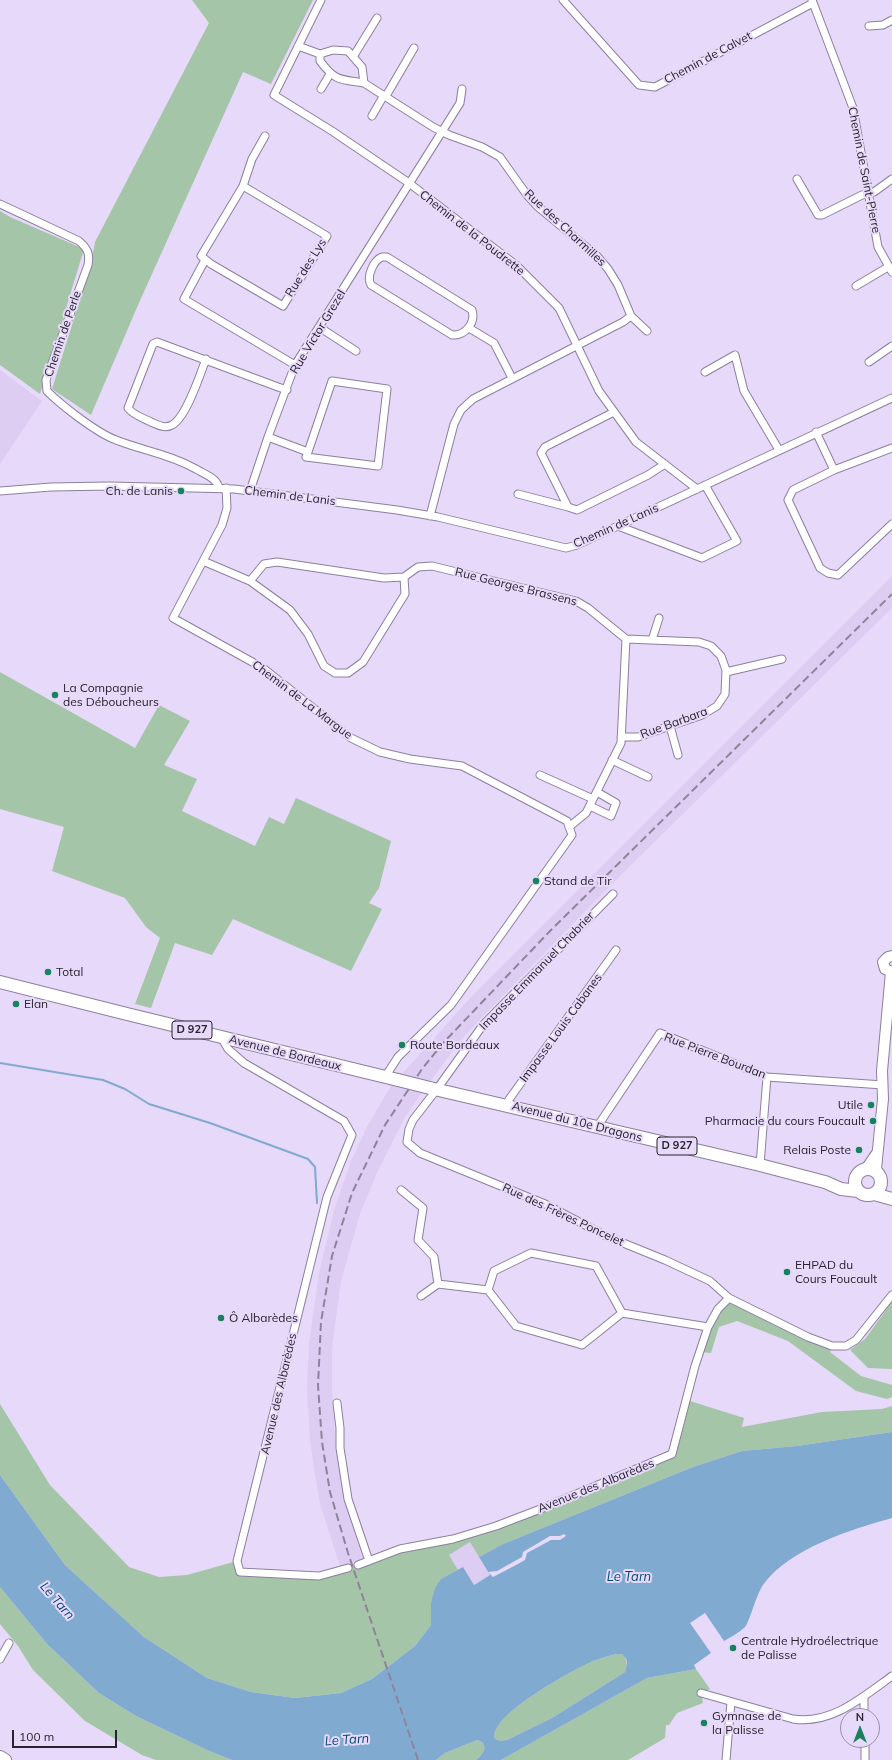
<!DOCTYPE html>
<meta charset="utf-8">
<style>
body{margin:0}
#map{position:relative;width:892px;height:1760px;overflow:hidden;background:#e7d9f9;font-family:Mulish,sans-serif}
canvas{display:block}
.north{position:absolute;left:840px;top:1708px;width:40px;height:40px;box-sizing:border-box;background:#e7d9f9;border:1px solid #9b90a8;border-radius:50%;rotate:0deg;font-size:11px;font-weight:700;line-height:16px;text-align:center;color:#29232f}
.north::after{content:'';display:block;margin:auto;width:14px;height:18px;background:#17825d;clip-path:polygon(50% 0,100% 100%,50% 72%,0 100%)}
.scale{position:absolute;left:12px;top:1730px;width:105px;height:18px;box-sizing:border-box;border:2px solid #29232f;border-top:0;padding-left:5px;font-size:12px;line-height:14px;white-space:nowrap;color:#29232f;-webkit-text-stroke:3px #e7d9f9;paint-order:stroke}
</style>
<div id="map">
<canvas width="892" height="1760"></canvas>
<div class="north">N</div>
<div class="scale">100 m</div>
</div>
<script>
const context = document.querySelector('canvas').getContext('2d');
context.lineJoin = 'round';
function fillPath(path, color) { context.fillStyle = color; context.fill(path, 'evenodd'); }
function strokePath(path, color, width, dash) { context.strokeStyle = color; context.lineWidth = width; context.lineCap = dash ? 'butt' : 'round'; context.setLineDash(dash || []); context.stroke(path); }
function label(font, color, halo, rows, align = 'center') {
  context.font = font + ' Mulish,sans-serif'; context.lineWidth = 4; context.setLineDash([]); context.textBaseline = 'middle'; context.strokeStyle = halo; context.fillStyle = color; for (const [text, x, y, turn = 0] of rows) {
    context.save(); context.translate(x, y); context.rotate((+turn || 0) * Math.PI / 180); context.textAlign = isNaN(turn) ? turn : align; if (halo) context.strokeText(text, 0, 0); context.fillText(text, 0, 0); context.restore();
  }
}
const built = new Path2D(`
 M0,370L42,401L0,464Z
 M892,576V608L621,875L487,1012L461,1040L429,1083L401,1075L471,997Z
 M392,1084L423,1091L405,1117L376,1175L360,1214L341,1281L332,1348V1387L336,1449L348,1511L363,1560L340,1566L320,1504L315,1475L310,1441L307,1389L309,1344L319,1273L334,1210L351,1161L367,1127Z
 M470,1542L490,1575L474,1585L463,1568L458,1570L449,1555Z`);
const green = new Path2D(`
 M192,0H313L271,84L243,72L138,305L91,415L52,389L91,264L95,242L209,23Z
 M0,211L10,217L84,249L40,394L0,365Z
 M0,672L135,748L159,705L190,721L164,765L197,779L182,811L255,846L269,817L284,824L296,798L391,841L379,888L369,903L382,909L351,971L233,919L212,955L175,943L151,1008L135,1004L160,938L146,927L125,898L52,871L64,827L0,809Z
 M729,1298L832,1346L830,1352L861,1376L892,1385V1397L887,1399L856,1391L788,1341L737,1321L719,1327L711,1353L701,1352L708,1327Z
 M892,1302V1369L868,1368L850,1350L865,1339Z
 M690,1401L744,1418L742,1427L822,1412L882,1409L892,1406V1432L797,1446L742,1451L693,1467L503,1544L479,1557L470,1542L449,1555L458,1570L441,1579L431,1603V1625L415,1646L372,1679L341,1693L295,1698L251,1692L207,1678L144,1637L65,1565L0,1475V1404L50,1485L129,1567L159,1577L187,1575L237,1561L240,1572L319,1576L342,1570L400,1549L496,1526L669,1456L686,1403Z
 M0,1587L47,1644L99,1693L136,1716L207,1750L232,1760H156L142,1755L85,1721L33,1670L18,1646L0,1624Z
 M616,1654H622L625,1656L627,1667L625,1672L552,1718L507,1740L500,1741L495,1739C487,1716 575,1669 593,1661C600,1658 609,1656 616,1654Z
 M696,1669L710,1689L701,1693L703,1703L677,1713L669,1725H666L665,1738L628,1760H501L647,1678Z
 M477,1740L482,1742C488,1749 482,1754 476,1760H436L445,1753Z`);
const water = new Path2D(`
 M892,1432V1518C852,1529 788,1549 763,1585C756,1595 750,1621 745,1627C740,1632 731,1637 724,1641L705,1613L690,1623L711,1653L694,1665L696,1669L647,1678L501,1760H476C482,1754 488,1749 482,1742L477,1740L445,1753L436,1760H232L207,1750L136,1716L99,1693L47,1644L0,1587V1475L65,1565L144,1637L207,1678L251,1692L295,1698L341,1693L372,1679L415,1646L431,1625V1603L435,1588L441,1579L463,1567L474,1585L490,1575L479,1557L503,1544L693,1467L742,1451L797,1446ZM616,1654H622C629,1659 627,1666 625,1672L552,1718L507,1740L500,1741L495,1739C487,1716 575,1669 593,1661C600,1658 609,1656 616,1654Z`);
const pier = new Path2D(`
 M564,1534L566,1536L560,1540H551L527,1553L525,1560L518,1564L493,1577L488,1572L497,1571L522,1557L523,1552L550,1536H560Z`);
const stream = new Path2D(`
 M0,1063L103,1080L125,1089L149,1104L210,1123L308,1159L315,1167L317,1203`);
const street = new Path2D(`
 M321,0L274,95L332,131L409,183L516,265L559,308L599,391L636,442L697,489
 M563,0L639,85L655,87L813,3
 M812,0L853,108L878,247L892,272
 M869,26L883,25L892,20
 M298,46L320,54L333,50L348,51L362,67L364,83L433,127L449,135L482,147L500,157L527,195L537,206L597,256L608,269L618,285L631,316L647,331
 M320,54V61C336,82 340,79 364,83
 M353,57L377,18
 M321,89L330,74
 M386,96L414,48
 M372,116L384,95
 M797,179L818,215H822L862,195L874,192L892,179
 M243,186L327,236L283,306L211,264L201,256Z
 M243,186L252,159L265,136
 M0,204L79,241C88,249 90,254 88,265L46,380L47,391C62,406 97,433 116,440C144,451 169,454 196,469C204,474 217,478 219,488
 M382,257H387L472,310C476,323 465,336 452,335L371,285C366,276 374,260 382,257Z
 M205,260L184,299L295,365
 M856,286L888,267
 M319,327L356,351
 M469,328L494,343L512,378
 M206,359C200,375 186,418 172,425C165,429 158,425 151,422C143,418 133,415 128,408L153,344L157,342L278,387L287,390
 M869,362L892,346
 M705,372L735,355L744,391L779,450
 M614,412L545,447L541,453L568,507L577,510L648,475L665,464
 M816,432L834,470
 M268,437L308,452L306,457L378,466L387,389L332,381L308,452
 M892,448L834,470L793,490L788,500L820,568L828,573L838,575L892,524
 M226,488L227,508L222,525L173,618L263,668L351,738L380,752L410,759L462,766L567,821L572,835L451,1005L398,1057L385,1077
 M0,491L51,487L109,486L234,489L397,510L438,517L566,548L577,545L892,398
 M250,491L268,437L295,365L460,103L462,89
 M518,494L568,507
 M430,516L454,424L461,410L473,399L623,322L631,316
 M618,526L702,558L737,541L705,485
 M203,561L250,581L290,610L308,634L324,666L335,673H348L363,662L405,594L404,577
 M250,581L264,564L277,562L384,578L404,577L418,567L432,566L576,601L588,608L626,639L621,743L586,813L569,827
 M652,640L659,618
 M726,672L782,659
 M670,726L678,755
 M621,737H638L702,715L717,706L725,694L726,670L721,656L711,646L699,642L626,639
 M612,760L648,777
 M540,775L593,799
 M590,806L611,816L616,803L597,792
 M613,894L483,1025L437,1089L413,1120L409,1129L407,1142L420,1153L545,1204L606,1236L665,1260L710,1281L729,1298L808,1337L832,1346H846L856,1340L892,1295
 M221,1037L228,1049L244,1063L344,1121L352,1135L327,1197L237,1561L240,1572L319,1576L348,1568
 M505,1105L616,950
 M597,1127L660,1033L767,1077L883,1085
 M760,1165L767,1077
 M401,1190L423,1208L418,1240L434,1257L438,1284L421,1296
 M438,1284L488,1290L494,1271L531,1253L596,1266L622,1313L708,1327
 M488,1290L516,1326L582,1345L622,1313
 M337,1403L340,1428V1448L348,1499L369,1561
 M358,1565L400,1549L453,1539L496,1526L543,1508L672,1454L695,1366L708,1327L718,1309L729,1298
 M0,1659L9,1643
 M701,1693L793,1719C831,1725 863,1697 892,1676
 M864,1697V1716
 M865,1740V1760
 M726,1760L731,1702`);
const secondary = new Path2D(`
 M892,956L888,957L883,962L885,969L892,972
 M866,1169L877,1153
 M878,1173L876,1169L883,1099L882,1071L891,972`);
const primary = new Path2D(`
 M0,982L127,1014L398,1080
 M430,1088L760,1165L825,1182L841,1189L858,1191
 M855 1182a13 13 0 1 1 26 0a13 13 0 1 1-26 0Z
 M874,1194L892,1199
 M0,1757L5,1760`);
const rail = new Path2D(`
 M418,1760L348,1553L330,1492L322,1442L318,1385L321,1322L332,1256L352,1193L385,1125L422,1069L444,1042L551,930L892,594`);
const primaryBridge = new Path2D(`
 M398,1080L430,1088`);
const markers = [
 [181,491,4,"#17825d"],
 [55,695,4,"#17825d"],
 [536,881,4,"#17825d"],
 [48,972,4,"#17825d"],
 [16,1004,4,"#17825d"],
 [402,1045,4,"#17825d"],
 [871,1105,4,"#17825d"],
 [873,1121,4,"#17825d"],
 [859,1150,4,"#17825d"],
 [787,1272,4,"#17825d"],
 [221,1318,4,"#17825d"],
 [733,1648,4,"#17825d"],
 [704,1723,4,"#17825d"]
];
const shields = [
 [192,1030,40],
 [677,1146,40]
];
const shieldNames = [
 ["D 927",192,1030],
 ["D 927",677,1146]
];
const streetNames = [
 ["Chemin de Calvet",708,58,-28],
 ["Chemin de Saint-Pierre",864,170,79],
 ["Rue des Charmilles",565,228,43],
 ["Chemin de la Poudrette",472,233,38],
 ["Rue des Lys",306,268,-58],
 ["Rue Victor Grezel",318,332,-59],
 ["Chemin de Perle",63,334,-71],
 ["Chemin de Lanis",290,496,7],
 ["Chemin de Lanis",616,526,-24],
 ["Rue Georges Brassens",516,587,14],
 ["Chemin de La Margue",302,700,37],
 ["Rue Barbara",674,723,-20],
 ["Impasse Emmanuel Chabrier",537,971,-46],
 ["Impasse Louis Cabanes",561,1028,-54],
 ["Avenue de Bordeaux",285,1053,14],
 ["Rue Pierre Bourdan",715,1056,21],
 ["Avenue du 10e Dragons",577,1122,14],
 ["Rue des Frères Poncelet",563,1215,25],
 ["Avenue des Albarèdes",279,1394,-77],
 ["Avenue des Albarèdes",596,1486,-22]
];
const poiNames = [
 ["Ch. de Lanis",173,491,"right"],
 ["La Compagnie",63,688],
 ["des Déboucheurs",63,702],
 ["Stand de Tir",544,881],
 ["Total",56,972],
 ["Elan",24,1004],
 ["Route Bordeaux",410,1045],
 ["Utile",863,1105,"right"],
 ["Pharmacie du cours Foucault",865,1121,"right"],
 ["Relais Poste",851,1150,"right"],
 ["EHPAD du",795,1265],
 ["Cours Foucault",795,1279],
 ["Ô Albarèdes",229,1318],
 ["Centrale Hydroélectrique",741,1641],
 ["de Palisse",741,1655],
 ["Gymnase de",712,1716],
 ["la Palisse",712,1730]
];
const waterNames = [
 ["Le Tarn",629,1577],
 ["Le Tarn",57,1601,49],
 ["Le Tarn",347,1740,-4]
];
fillPath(built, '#decdf3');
fillPath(green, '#a4c5a7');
fillPath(water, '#80aad0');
fillPath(pier, '#e7d9f9');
strokePath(stream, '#80aad0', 2);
strokePath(street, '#8d7f9d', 9);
strokePath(secondary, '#8d7f9d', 12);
strokePath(primary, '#8d7f9d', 14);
strokePath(street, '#fff', 7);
strokePath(secondary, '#fff', 10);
strokePath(primary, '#fff', 12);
strokePath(rail, '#8e839a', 2, [8, 4]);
strokePath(primaryBridge, '#8d7f9d', 14, []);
strokePath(primaryBridge, '#fff', 12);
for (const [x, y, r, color] of markers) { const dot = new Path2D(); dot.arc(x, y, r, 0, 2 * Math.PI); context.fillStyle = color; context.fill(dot); strokePath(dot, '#e7d9f9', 1.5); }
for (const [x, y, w] of shields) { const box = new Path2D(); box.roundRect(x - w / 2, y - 9, w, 18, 3); context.fillStyle = '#e7d9f9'; context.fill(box); strokePath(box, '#29232f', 1); }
label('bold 11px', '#29232f', null, shieldNames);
label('12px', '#29232f', '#e7d9f9', streetNames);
label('12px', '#29232f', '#e7d9f9', poiNames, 'left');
label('italic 13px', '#004778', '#e7d9f9', waterNames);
</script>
